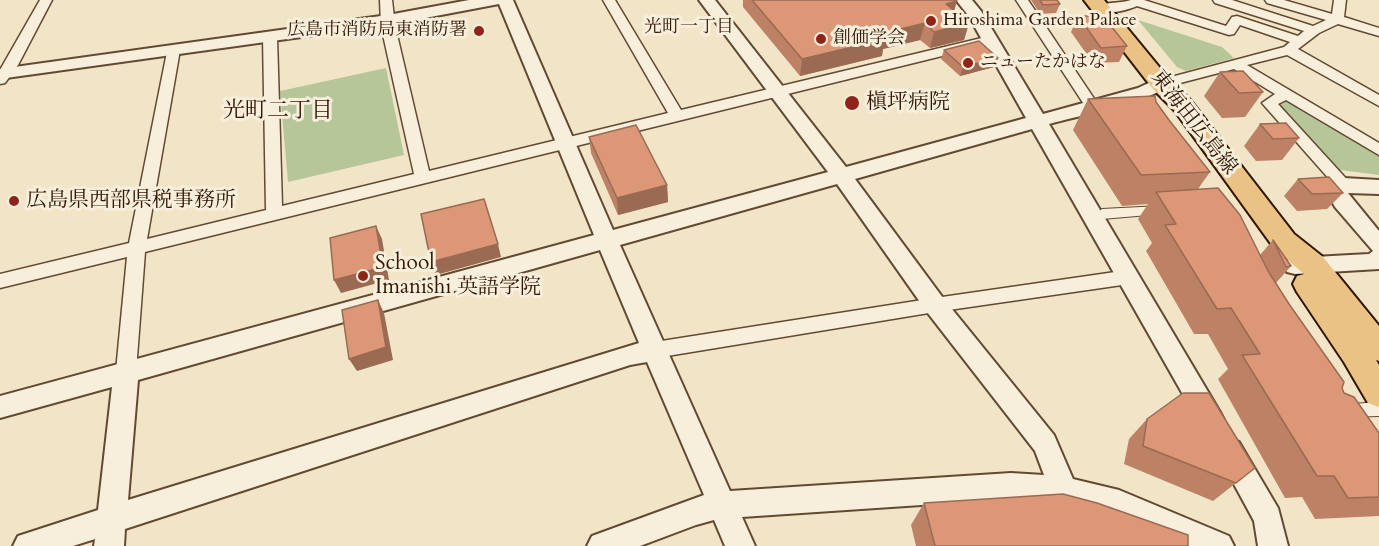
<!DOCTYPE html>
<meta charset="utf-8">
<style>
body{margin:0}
canvas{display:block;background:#f2e5c7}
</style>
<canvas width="1379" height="546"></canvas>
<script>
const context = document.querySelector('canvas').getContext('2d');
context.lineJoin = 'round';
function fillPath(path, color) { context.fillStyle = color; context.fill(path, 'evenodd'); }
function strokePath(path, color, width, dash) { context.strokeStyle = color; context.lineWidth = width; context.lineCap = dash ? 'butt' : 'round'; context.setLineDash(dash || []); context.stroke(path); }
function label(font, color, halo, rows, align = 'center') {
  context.font = font + ' Cardo,"Noto Serif JP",serif'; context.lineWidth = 6; context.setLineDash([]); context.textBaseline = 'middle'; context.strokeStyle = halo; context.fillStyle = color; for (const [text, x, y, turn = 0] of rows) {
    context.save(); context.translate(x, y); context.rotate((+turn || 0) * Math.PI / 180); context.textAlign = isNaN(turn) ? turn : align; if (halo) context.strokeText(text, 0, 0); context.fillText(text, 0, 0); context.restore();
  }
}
const green = new Path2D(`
 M1138,20L1222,47L1234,58L1186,71L1177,67Z
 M386,68L404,155L288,182L280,91Z
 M1285,100L1293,102L1379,154V175L1340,170L1333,167L1278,107V103Z`);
const pedestrian = new Path2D(`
 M1160,206L1166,210L1160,214L1102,219L1096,214L1102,209Z
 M1379,402V416L1345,417L1339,415L1337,410L1339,405Z`);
const minor = new Path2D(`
 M40,0H52L18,65L5,83L0,84V70Z
 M380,0H392L395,26L429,171L668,113L603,0H615L681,110L990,36L997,40L995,43L145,252L136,371L133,377L126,379L119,377L116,371L127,257L0,288V274L129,243L168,47L173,46L180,50L147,239L266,210L263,37L270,33L277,37L282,206L414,174L381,26Z
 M1016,0H1028L1099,106L1097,109H1087Z
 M1131,0H1144L1226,26L1232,17L1237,16L1298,36L1304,31L1215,3L1213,0H1232L1313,26L1326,20L1267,3L1265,0H1284L1332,14L1334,0H1346L1344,17L1379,28V36L1338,24L1319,33L1298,49L1379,95V106L1287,55L1247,65L1379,143V155L1286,100L1278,104L1352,185L1350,189H1338L1262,103L1275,94L1234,69L1161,88L1156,87L1154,84L1156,81L1284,47L1290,42L1240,25L1234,34L1229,35L1137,6C1125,11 1105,16 1095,8C1103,1 1119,4 1131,0Z
 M1129,270L1135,272L1138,277L1135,282L1129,284L935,312L655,358L648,356L645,350L648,344L655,342L935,298Z`);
const tertiary = new Path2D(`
 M469,0H513L613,230L828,172L699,0H715L846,167L1026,118L968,15L956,0H972L981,11L1043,114L1138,88L1155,80H1167L1170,84C1159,99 1071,118 1049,124L1220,412L1224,420L1220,428L1211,432L1202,428L1032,129L855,179L943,298L1054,435L1073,479L1119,490L1229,536L1234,546H1184L1117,517L1064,503L1037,500L1011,499L742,517L755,546H725L714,520L696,525L640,546H587L592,536L704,495L647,362L630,365L125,529L124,546H94L95,539L73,546H13L18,536L98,510L112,387L0,418V396L594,235L499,4L388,25L6,78L0,77V69L388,15ZM837,184L927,312L1035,451L1044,475L1011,473L730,491L620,245ZM600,250L639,343L128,500L138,380Z
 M1344,178L1379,180V194L1348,193L1379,231V269L1295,274L1287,272L1284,266L1287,260L1295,258L1369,254L1373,251L1335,207L1327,192L1337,180Z
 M1229,439L1239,442L1278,508L1288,546H1258L1254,521L1216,451L1219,442Z`);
const primary = new Path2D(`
 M1084,0H1104L1169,79L1191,101L1294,234L1323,257L1379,326V361L1376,360L1379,365V407L1368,403L1344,362L1297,292L1293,284L1297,276L1304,274L1274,248L1175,111L1153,89Z`);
const wall = new Path2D(`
 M743,0H955L954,11L969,23L964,40L930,48L920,40L883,49L882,56L800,76L743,7Z
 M1031,0H1057L1060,4L1056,13L1040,14Z
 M1078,16L1104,26L1127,46L1119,62L1093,63L1071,32Z
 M944,50L998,58L994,67L960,76L941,59Z
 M1220,72L1263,92L1245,117L1222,118L1204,96Z
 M1088,99L1156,102L1169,120L1210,172L1198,189L1260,255L1273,240L1291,266L1276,283L1342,388L1344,393L1379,433V516L1315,519L1302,497L1285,498L1218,379L1228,369L1208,334H1194L1146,251L1152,243L1138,219L1148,204L1122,206L1073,130Z
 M1260,124L1299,138L1282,160L1256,161L1244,146Z
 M589,137L667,185L668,202L618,215L591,153Z
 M1298,179L1343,193L1327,209L1297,211L1284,196Z
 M1147,419L1236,483L1213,501L1124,464L1129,439Z
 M924,503L1188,546H916L911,525Z`);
const shadedWall = new Path2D(`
 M957,1L952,18L946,4Z
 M925,23L920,40L883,49L882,56L800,76L802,59L880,34Z
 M969,23L964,40L930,48L934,32Z
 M998,58L994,67L960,76L963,67Z
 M667,185L668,202L618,215L617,198Z
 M376,226L382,239L389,280L341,293L334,280Z
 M498,244L501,257L436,275L431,262Z
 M378,300L384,313L393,360L357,371L349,359Z`);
const building = new Path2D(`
 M752,0H955L957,1L946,4L969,23L934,32L925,23L880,34L886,39L802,59Z
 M1040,0H1057L1060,4L1043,5Z
 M1078,16H1096L1104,26H1111L1127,46L1101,48Z
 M979,41L998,58L963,67L944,50Z
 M1243,71L1263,92L1239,93L1220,72Z
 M1155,96L1156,102L1169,120L1210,172L1141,175L1088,99Z
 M1286,123L1299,138L1273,139L1260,124Z
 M636,125L667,185L617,198L589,137Z
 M1329,177L1343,193L1312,194L1298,179Z
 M1218,188L1240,215L1268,271L1289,304L1344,382L1342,388L1344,393L1354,397L1379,433V497L1348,498L1334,476H1317L1242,355L1260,354L1231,308L1217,309L1165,225L1176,224L1156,192Z
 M484,199L498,244L431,262L421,214Z
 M376,226L383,267L334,280L330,238Z
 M1273,240L1291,266L1286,267Z
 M378,300L386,347L349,359L342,310Z
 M1183,393H1209L1255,468L1236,483L1143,446L1147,419Z
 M1063,494L1097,503L1188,535V546H935L924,503Z`);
const markers = [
 [931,21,6,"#8f2418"],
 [479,31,6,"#8f2418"],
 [821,39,6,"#8f2418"],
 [968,63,6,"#8f2418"],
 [852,103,8,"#8f2418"],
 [14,201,6,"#8f2418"],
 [363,276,6,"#8f2418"]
];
const farPoinames = [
 ["Hiroshima Garden Palace",943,21],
 ["広島市消防局東消防署",467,31,"right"],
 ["創価学会",833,39],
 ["ニューたかはな",980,63]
];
const farNeighbourhoodnames = [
 ["光町一丁目",689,28]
];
const poiNames = [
 ["槇坪病院",866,103],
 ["広島県西部県税事務所",26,201],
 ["School",375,264],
 ["Imanishi 英語学院",375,288]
];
const streetNames = [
 ["東海田広島線",1193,123,52]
];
const neighbourhoodNames = [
 ["光町二丁目",278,112]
];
fillPath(green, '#b6c699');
strokePath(pedestrian, '#624a32', 2);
strokePath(minor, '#624a32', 3);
strokePath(tertiary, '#624a32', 4);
strokePath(primary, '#321600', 4);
fillPath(pedestrian, '#f7eedb');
fillPath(minor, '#f7eedb');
fillPath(tertiary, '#f7eedb');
fillPath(primary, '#e9c284');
fillPath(wall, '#bd8265');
fillPath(shadedWall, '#9a6a53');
fillPath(building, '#dc9776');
strokePath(building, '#9a6a53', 1.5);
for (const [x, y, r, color] of markers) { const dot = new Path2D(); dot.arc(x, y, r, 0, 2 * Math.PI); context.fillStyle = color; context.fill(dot); strokePath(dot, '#f7eedb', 2); }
label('18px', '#321600', '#f7eedb', farPoinames, 'left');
label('18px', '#321600', '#f7eedb', farNeighbourhoodnames);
label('21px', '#321600', '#f7eedb', poiNames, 'left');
label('21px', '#321600', '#f7eedb', streetNames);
label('22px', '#321600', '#f7eedb', neighbourhoodNames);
</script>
